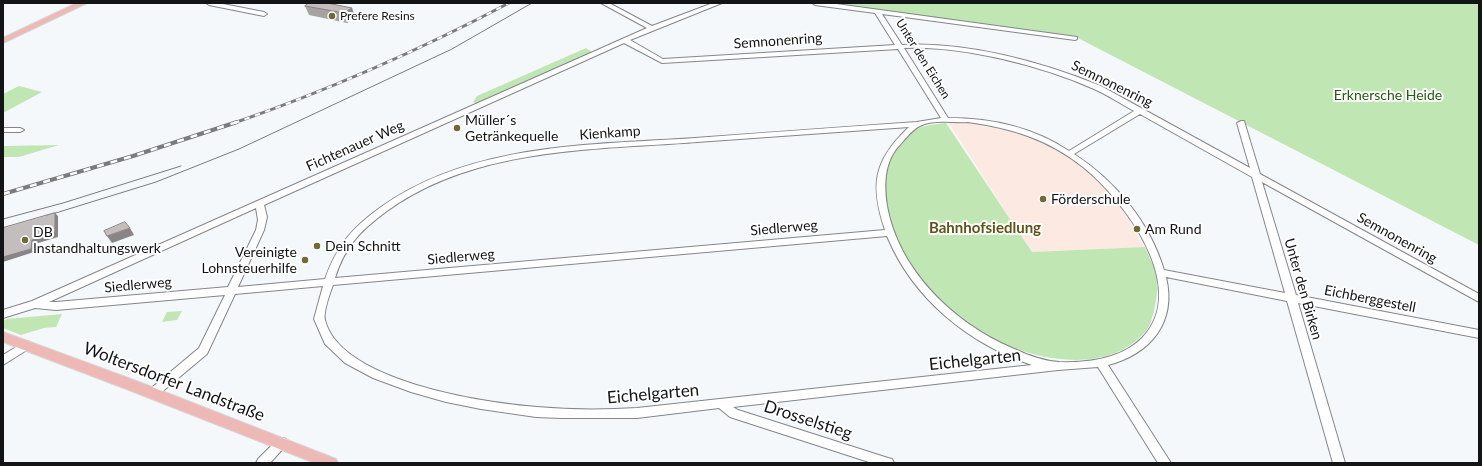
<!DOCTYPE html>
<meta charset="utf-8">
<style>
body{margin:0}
#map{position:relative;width:1482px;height:466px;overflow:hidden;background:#f5f8fb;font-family:Lato,sans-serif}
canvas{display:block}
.frame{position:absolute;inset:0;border:4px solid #131415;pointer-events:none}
</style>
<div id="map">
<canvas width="1482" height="466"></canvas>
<div class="frame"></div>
</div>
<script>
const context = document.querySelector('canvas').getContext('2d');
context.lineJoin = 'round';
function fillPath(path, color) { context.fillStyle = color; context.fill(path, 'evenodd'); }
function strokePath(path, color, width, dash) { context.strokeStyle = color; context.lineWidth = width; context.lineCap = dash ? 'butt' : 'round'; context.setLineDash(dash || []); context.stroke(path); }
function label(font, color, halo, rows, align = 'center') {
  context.font = font + ' Lato,sans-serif'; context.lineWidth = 4; context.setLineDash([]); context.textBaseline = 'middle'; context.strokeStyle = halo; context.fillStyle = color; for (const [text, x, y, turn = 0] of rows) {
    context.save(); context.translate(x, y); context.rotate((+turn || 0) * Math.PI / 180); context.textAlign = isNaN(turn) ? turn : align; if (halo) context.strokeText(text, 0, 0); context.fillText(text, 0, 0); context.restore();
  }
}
const education = new Path2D(`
 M948,122L981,123L1010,129L1036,138L1058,150L1086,170L1107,191L1131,223L1144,247L1032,252Z`);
const green = new Path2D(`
 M824,3H1479V245L1074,36Z
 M586,48L592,52L477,104L473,102L477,96Z
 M19,86L42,92L3,113V94Z
 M946,123L1032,252L1145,247C1148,255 1152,262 1155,270C1159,283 1157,298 1154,311C1152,317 1151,323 1148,328C1146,332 1142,335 1140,337C1107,370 1047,362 1009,346C966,328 929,296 906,256C893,232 883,206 886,179C888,157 903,132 925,126C932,124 940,124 946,123Z
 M59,145L19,157H3V146Z
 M182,311L177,320L162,322L167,312Z
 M62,314L56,327L44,328L21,335L3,328V321L7,319Z`);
const minor = new Path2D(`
 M206,3H218L264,12L267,14L264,16L209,5Z
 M601,3H609L652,26L713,3H722L630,40L663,59L895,45L875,13L815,5L812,3H829L1077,37V39L1075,40L882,14L902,45C966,41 1042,62 1101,86L1250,168L1237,123L1241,121H1244L1260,174L1479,294V302L1262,182L1296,295L1479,330V338L1298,303L1345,463H1333L1287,301L1166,277C1177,323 1150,354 1108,365L1171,463H1158L1098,367L1058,370L733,407L738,410L888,458L892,459L894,463H872L730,417L719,408L637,418H561L536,417L481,409L446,402L411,392L373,378L345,363L325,344L314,319L323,286L235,294L207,354L157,396L153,397L149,396L148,393L149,390L199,348L225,295L56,310L35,308L3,318V310L32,301L647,28ZM624,43L662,63L898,49L941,118L917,122C843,127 769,132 695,138C590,145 471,143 381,207C353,227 337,245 325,279L238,287L264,230L267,217L264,205ZM904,48C961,45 1043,66 1094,89C1108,95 1121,104 1134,111L1069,151C1033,127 991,118 948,118ZM1140,114L1252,177L1285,293L1164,270C1150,223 1116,181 1074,154ZM968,122C1011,128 1048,139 1083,167C1124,200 1191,288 1142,338C1121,359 1087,363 1059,362C1043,361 1027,355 1012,348C954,323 899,271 887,206C884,185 884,165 897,148C904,141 911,130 920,126C934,119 953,123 968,122ZM909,127C873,161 870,185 885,230L335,278C345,246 361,230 387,211C476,147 593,150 697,142C768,137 838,132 909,127ZM256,208L258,220L256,230L228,287L56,302H49ZM887,236C913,299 969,344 1032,365L637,408C604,410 570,410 537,407C483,403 340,381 325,320C323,313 330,293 333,285Z
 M3,128H20L24,130L20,132H3Z
 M26,341L30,342L31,345L30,348L3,365V355Z
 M282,438L286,439L288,443L270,463H256L258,459L278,439Z`);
const major = new Path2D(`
 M77,3H87L3,43V38Z
 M3,332L139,382L336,459L338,463H315L129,390L3,342Z`);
const tram = new Path2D(`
 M46,216L156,182L239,149L452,49L532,3
 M3,219L63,203L181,166`);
const railFar1 = new Path2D(`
 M234,123C329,90 420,50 509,3`);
const rail = new Path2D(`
 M3,194L133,156L237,122`);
const wall = new Path2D(`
 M305,6L352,8L355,17L347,23L309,15Z`);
const shadedWall = new Path2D(`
 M352,8L355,17L347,23L344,13Z
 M55,213L58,216V237L35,244L34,252L3,262V257L32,240Z
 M130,228L134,235L112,243L107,236Z`);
const building = new Path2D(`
 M309,3H327L352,8L344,13L305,6Z
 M55,213V233L32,240L31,249L3,257V228Z
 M125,222L130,228L107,236L104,231Z`);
const markers = [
 [332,16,4,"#746835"],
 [457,128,4,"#746835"],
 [1043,199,4,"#746835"],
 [1137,229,4,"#746835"],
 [25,240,4,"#746835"],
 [317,246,4,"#746835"],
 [305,260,4,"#746835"]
];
const farPoinames = [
 ["Prefere Resins",340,16]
];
const farStreetnames = [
 ["Unter den Eichen",923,59,58]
];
const streetNames = [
 ["Semnonenring",778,41,-4],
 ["Semnonenring",1112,84,26],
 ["Kienkamp",610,133,-4],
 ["Fichtenauer Weg",355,146,-24],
 ["Siedlerweg",784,228,-5],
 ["Semnonenring",1397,238,29],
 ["Siedlerweg",461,257,-5],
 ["Siedlerweg",138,285,-5],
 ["Unter den Birken",1303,289,74],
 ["Eichberggestell",1370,299,11]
];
const parkNames = [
 ["Erknersche Heide",1388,95]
];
const poiNames = [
 ["Müller´s",465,120],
 ["Getränkequelle",465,136],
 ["Förderschule",1051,199],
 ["Am Rund",1145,229],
 ["DB",33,232],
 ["Instandhaltungswerk",33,248],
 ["Dein Schnitt",325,246],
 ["Vereinigte",297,252,"right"],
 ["Lohnsteuerhilfe",297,268,"right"]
];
const neighbourhoodNames = [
 ["Bahnhofsiedlung",985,228]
];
const nearStreetnames = [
 ["Eichelgarten",975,360,-6],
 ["Woltersdorfer Landstraße",174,382,21],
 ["Eichelgarten",653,394,-5],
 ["Drosselstieg",808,420,18]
];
fillPath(education, '#fce9e1');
fillPath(green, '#c0e6b4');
strokePath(minor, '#84868a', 2);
strokePath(major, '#d5d5d5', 2);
fillPath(minor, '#fff');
fillPath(major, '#eeb8b5');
strokePath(tram, '#797b7d', 1);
strokePath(railFar1, '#797b7d', 3);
strokePath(rail, '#797b7d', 4);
strokePath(railFar1, '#fff', 2, [5.5]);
strokePath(rail, '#fff', 2.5, [7]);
fillPath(wall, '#a8a3a3');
fillPath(shadedWall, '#888584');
fillPath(building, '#c3bebd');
strokePath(building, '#888584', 1);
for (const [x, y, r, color] of markers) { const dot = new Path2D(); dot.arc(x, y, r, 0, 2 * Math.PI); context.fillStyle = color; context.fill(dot); strokePath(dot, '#fff', 1.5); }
label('12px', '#131415', '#fff', farPoinames, 'left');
label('12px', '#131415', '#fff', farStreetnames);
label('14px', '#131415', '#fff', streetNames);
label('14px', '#255b0e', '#fff', parkNames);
label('14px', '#131415', '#fff', poiNames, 'left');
label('bold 15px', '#605315', '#fff', neighbourhoodNames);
label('17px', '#131415', '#fff', nearStreetnames);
</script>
